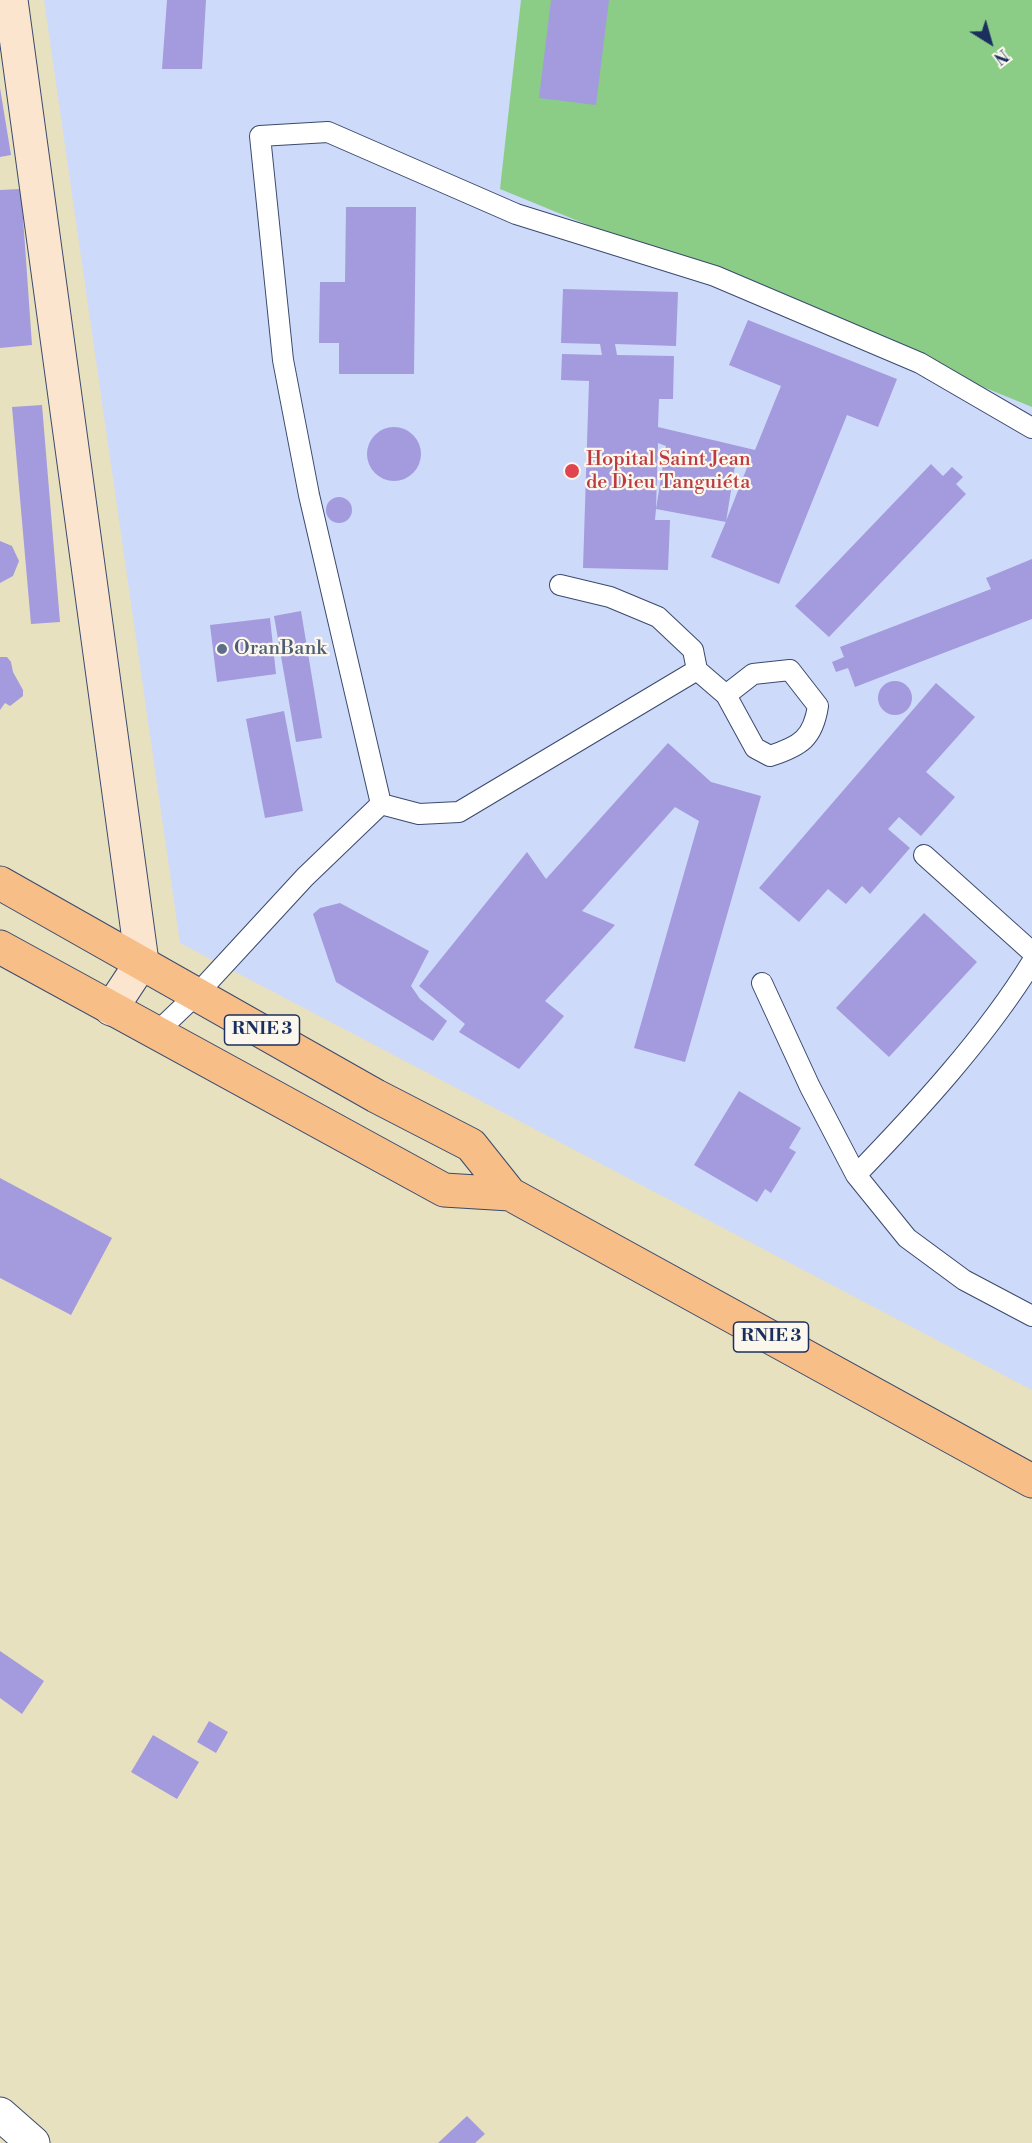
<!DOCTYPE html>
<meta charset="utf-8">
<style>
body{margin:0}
#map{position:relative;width:1032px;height:2143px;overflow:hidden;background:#e7e1bf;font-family:"Libre Bodoni",serif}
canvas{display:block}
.north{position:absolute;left:960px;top:12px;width:60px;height:60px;-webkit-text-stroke:4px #fbf7ec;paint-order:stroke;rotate:143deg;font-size:16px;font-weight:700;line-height:24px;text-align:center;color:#1b2f5e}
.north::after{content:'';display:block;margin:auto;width:21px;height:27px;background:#1b2f5e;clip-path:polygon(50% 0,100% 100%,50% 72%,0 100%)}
</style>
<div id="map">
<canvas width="1032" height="2143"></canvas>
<div class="north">N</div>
</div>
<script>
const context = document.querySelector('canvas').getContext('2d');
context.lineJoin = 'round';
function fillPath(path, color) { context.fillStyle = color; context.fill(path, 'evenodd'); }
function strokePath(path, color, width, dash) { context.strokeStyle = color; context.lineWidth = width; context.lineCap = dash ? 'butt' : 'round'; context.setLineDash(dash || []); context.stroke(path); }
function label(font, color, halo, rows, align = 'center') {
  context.font = font + ' "Libre Bodoni",serif'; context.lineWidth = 4.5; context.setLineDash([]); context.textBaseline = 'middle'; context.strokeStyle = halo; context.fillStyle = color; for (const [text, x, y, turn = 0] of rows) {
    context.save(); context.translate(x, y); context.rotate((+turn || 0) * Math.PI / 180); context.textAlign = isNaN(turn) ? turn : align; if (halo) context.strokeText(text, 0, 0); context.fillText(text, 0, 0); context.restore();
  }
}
const built = new Path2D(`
 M44,0H1032V1390L180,943Z`);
const green = new Path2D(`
 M521,0H1032V407L500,189Z`);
const building = new Path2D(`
 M167,0H206L202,69H162Z
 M551,0H609L596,105L539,98Z
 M0,88L11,155L0,157Z
 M21,189L32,345L0,348V190Z
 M346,207H416L414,374H339V343H319L320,282H345Z
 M563,289L678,292L676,346L615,344L617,355L674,356L673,399H659L658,427L755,450L781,386L729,365L748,320L897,379L878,427L847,415L779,584L711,557L725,524L726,521L750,460L736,459L726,522L656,509L655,520H670L668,570L583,568L589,381L561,380L562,354L602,355L600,344L561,343ZM658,443L666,446L656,509Z
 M42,405L60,622L31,624L12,407Z
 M367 454a27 27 0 1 1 54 0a27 27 0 1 1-54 0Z
 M931,464L943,476L952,467L963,477L956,484L966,494L829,637L795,606Z
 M326 510a13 13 0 1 1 26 0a13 13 0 1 1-26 0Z
 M0,541L12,546L19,561L13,576L0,583Z
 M1032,559V619L855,687L848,668L836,672L832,662L844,657L840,647L991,589L986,578Z
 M301,611L322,738L296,742L274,616Z
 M270,618L276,674L217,682L210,625Z
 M0,657H7L11,662L13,672L23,690V696L10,706L5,703L0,710Z
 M878 698a17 17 0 1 1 34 0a17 17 0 1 1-34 0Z
 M936,683L975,717L926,772L955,797L921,836L899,817L888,829L910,848L870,894L862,886L846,904L828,889L799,922L759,888Z
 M284,711L303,811L265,818L246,719Z
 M668,743L711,782L761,796L685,1062L634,1048L699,821L675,807L582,911L615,925L545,1001L564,1016L519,1069L459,1032L465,1024L419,986L527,852L546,879Z
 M340,903L429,951L411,986L420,999L447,1021L433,1041L336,982L313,914L320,908Z
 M924,913L977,962L889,1057L836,1008Z
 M739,1091L801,1128L789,1148L796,1152L771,1193L765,1189L757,1202L694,1165Z
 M0,1178L112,1238L71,1315L0,1278Z
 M0,1651L44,1681L22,1714L0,1698Z
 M209,1721L228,1732L216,1753L197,1742Z
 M153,1735L199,1762L177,1799L131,1772Z
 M467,2116L485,2134L475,2143H438Z`);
const lane = new Path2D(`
 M560,585L610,597L658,617L693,650L697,670
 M381,804L419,814L459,812L697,670L726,695L755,748L770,756C801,746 813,738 818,706L790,670L753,674L726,695
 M924,855L1032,952
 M762,983L810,1087L856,1175L907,1238L964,1280L1032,1316
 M156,1033L198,993L305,877L381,804L309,495L283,360L260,136L328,132L516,214L715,276L920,363L1032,428
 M856,1175C917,1112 986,1037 1032,962`);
const street = new Path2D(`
 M0,2114L33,2143`);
const secondary = new Path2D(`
 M11,0L142,962L111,1009`);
const highway = new Path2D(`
 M0,883L376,1096L471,1145L510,1194L1032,1481
 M0,947L444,1190L510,1194`);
const markers = [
 [572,471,8,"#e0444e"],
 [222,649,6,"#5c6f8a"]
];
const shields = [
 [262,1030,75],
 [771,1337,75]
];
const shieldNames = [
 ["RNIE 3",262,1030],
 ["RNIE 3",771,1337]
];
const healthNames = [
 ["Hopital Saint Jean",586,460],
 ["de Dieu Tanguiéta",586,483]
];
const serviceNames = [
 ["OranBank",234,649]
];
fillPath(built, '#cedafa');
fillPath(green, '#8bcd86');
fillPath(building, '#a49ade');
strokePath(lane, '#3a4a6d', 22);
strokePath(street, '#3a4a6d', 35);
strokePath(secondary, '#3a4a6d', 35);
strokePath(highway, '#3a4a6d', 35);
strokePath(lane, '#fff', 20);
strokePath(street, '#fff', 33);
strokePath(secondary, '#fce5cf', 33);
strokePath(highway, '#f7be88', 33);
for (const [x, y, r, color] of markers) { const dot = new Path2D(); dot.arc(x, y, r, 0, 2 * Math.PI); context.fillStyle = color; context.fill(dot); strokePath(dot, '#fbf7ec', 2); }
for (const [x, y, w] of shields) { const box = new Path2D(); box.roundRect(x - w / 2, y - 15, w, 30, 4.5); context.fillStyle = '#fbf7ec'; context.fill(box); strokePath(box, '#1b2f5e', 1.5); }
label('bold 18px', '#1b2f5e', null, shieldNames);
label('20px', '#be3a42', '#fbf7ec', healthNames, 'left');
label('20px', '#4e5e75', '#fbf7ec', serviceNames, 'left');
</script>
